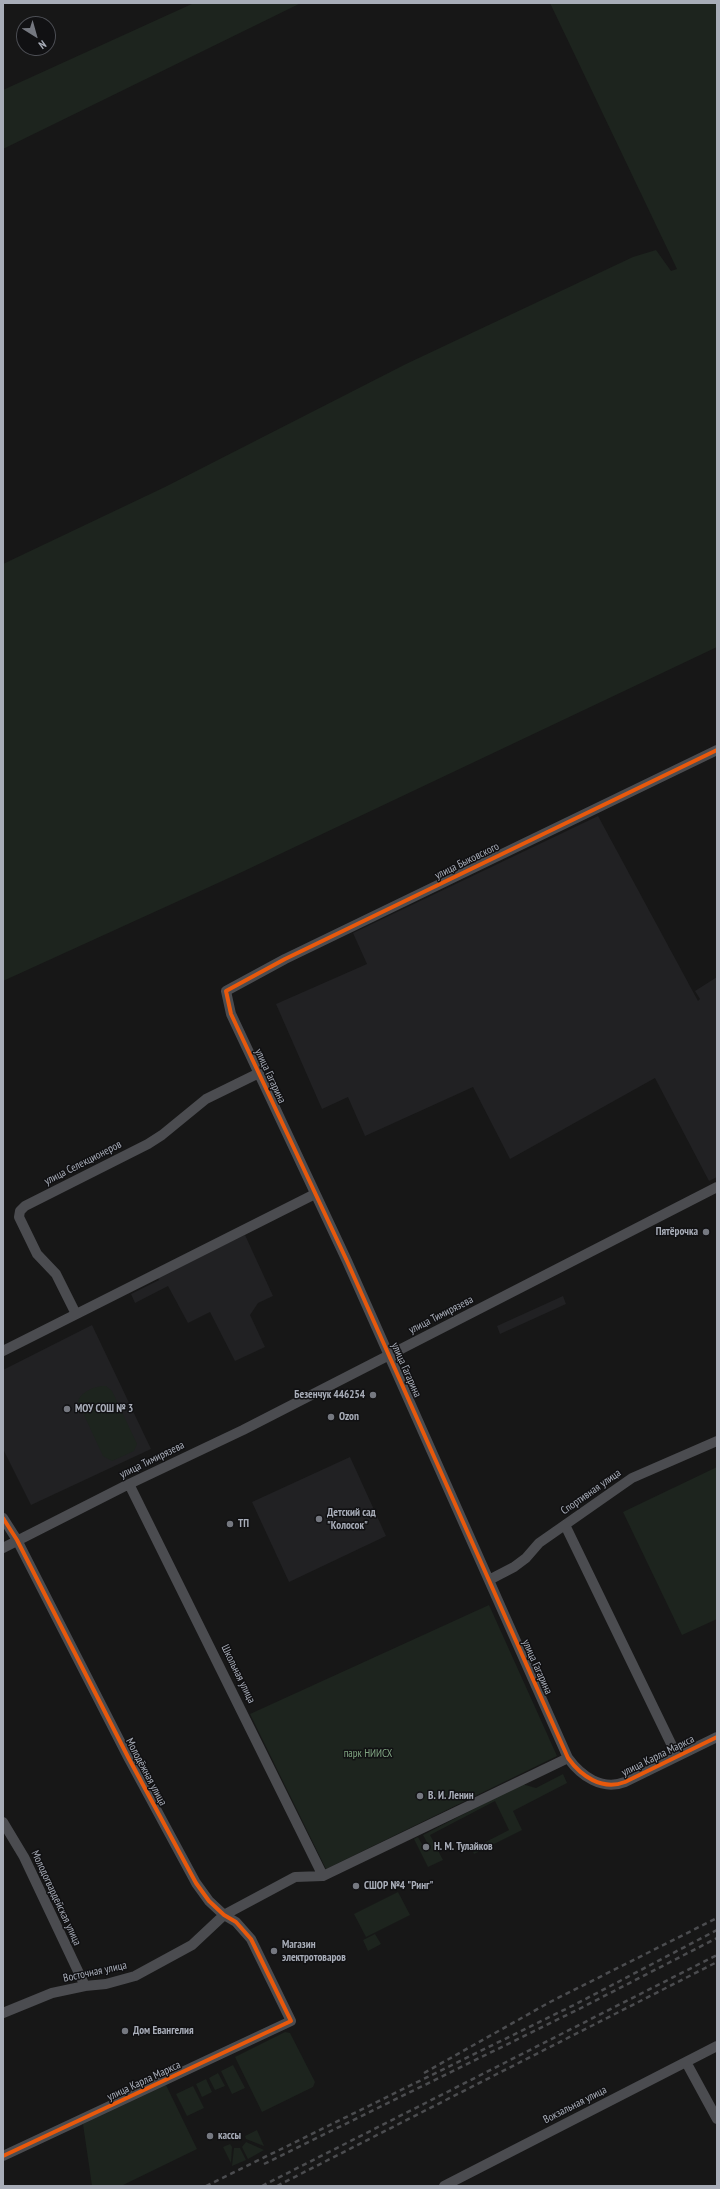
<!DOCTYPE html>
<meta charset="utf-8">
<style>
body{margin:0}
#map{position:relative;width:720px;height:2189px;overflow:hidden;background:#171717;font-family:"PT Sans Narrow",sans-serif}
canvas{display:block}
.frame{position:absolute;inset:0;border:4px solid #a8adb8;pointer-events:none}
.north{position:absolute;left:16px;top:16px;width:40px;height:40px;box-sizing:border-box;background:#111113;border:1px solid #4d4f55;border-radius:50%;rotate:143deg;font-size:11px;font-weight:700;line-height:16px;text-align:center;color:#a8adb8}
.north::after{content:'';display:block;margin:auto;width:14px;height:18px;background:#757880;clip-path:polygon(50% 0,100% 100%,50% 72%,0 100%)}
</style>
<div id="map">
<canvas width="720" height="2189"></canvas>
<div class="frame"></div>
<div class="north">N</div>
</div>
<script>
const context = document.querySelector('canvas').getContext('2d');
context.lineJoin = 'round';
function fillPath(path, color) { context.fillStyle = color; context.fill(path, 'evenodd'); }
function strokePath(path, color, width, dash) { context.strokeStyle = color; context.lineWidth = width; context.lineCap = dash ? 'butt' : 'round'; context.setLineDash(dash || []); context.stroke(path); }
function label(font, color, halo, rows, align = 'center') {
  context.font = font + ' "PT Sans Narrow",sans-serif'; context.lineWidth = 3; context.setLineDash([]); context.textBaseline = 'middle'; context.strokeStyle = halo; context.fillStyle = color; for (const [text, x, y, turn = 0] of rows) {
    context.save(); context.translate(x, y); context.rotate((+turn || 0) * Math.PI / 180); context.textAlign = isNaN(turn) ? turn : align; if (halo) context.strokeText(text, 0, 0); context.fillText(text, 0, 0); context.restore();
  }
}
const built = new Path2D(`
 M598,816L698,1001L700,999L695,991L717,977V1177L709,1181L655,1078L510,1159L473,1087L365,1136L348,1097L322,1109L276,1004L367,964L353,933Z
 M245,1235L273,1296L258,1303L250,1315L265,1347L235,1361L210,1312L188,1323L168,1286L135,1303L131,1294L159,1280L157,1276Z
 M563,1296L566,1304L500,1334L497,1326Z
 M92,1325L151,1449L31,1505L3,1449V1370Z
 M350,1457L386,1536L289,1582L252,1502Z`);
const green = new Path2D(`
 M194,3H301L3,149V90Z
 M550,3H717V647L242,872L3,981V564L165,487L406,364L633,257L656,250L671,271L677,269Z
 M106,1386L112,1391L137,1444L134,1451L112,1461L103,1456L78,1402C79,1392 97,1385 106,1386Z
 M717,1467V1619L682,1635L623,1512Z
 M489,1605L557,1756L326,1869L250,1714Z
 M563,1774L567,1783L513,1811L522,1830L474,1854L472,1849L509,1830L495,1801L430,1835L443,1860L428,1867L414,1839L418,1837L425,1850L430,1848L423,1835L522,1784L536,1788Z
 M398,1892L410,1915L366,1937L354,1914Z
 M375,1934L381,1944L368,1951L363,1940Z
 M285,2032L290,2033L315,2082L313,2087L262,2112L235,2057Z
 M233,2065L245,2088L232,2094L221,2071Z
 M218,2073L225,2086L215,2090L209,2078Z
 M206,2079L212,2092L202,2097L196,2084Z
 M166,2085L197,2149L121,2186H92L83,2124Z
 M193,2086L204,2108L187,2116L176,2094Z
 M257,2130L264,2146L246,2139L245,2136Z
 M246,2142L264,2150L248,2159L242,2147Z
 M230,2144L232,2147L231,2163L223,2147Z
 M234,2148H240L246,2160L232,2166Z`);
const minor = new Path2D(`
 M717,750L285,959L226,991L231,1014L347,1261L568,1758C581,1776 602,1791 625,1782L717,1737
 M76,1314L56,1274L37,1254L19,1217L20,1211L25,1206L148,1144L162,1135L206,1099L259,1073
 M3,1351L315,1194
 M129,1484L323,1876
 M3,1518L17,1540L128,1757L196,1883L209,1901L224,1915L236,1922L251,1939L291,2021L3,2156
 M565,1525L677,1756
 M3,1548L125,1486L243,1430L717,1187
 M489,1580L514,1567L526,1558L539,1543L632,1478L717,1441
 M3,1822L24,1857L85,1986
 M3,2013L52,1993L85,1986L106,1984L135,1976L192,1945L224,1915L295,1877L323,1876L568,1758
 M686,2062L717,2119
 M444,2186L717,2046`);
const rail = new Path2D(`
 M424,2073L550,2002L717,1918
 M264,2164L581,2008L717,1938
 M206,2186L576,2004L717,1930
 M262,2186L717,1955
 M277,2186L717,1962`);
const cycleway = new Path2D(`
 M717,750L285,959L226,991L231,1014L347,1261L568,1758C581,1776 602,1791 625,1782L717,1737
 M3,1518L17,1540L128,1757L196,1883L209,1901L224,1915L236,1922L251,1939L291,2021L3,2156`);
const markers = [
 [706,1232,4,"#757880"],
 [373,1395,4,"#757880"],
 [67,1409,4,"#757880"],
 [331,1417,4,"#757880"],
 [319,1519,4,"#757880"],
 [230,1524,4,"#757880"],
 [420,1796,4,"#757880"],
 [426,1847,4,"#757880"],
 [356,1886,4,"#757880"],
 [274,1951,4,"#757880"],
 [125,2031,4,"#757880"],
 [210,2136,4,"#757880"]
];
const streetNames = [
 ["улица Быковского",467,861,-26],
 ["улица Гагарина",270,1076,65],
 ["улица Селекционеров",83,1163,-27],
 ["улица Тимирязева",441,1315,-27],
 ["улица Гагарина",406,1370,66],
 ["улица Тимирязева",152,1460,-26],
 ["Спортивная улица",591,1492,-35],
 ["улица Гагарина",537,1667,66],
 ["Школьная улица",238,1674,64],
 ["улица Карла Маркса",658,1756,-26],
 ["Молодёжная улица",146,1772,62],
 ["Молодогвардейская улица",56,1898,65],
 ["Восточная улица",95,1972,-12],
 ["улица Карла Маркса",144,2081,-25],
 ["Вокзальная улица",575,2105,-27]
];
const poiNames = [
 ["Пятёрочка",698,1232,"right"],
 ["Безенчук 446254",365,1395,"right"],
 ["МОУ СОШ № 3",75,1409],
 ["Ozon",339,1417],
 ["Детский сад",327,1513],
 ["\"Колосок\"",327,1526],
 ["ТП",238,1524],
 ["В. И. Ленин",428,1796],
 ["Н. М. Тулайков",434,1847],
 ["СШОР №4 \"Ринг\"",364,1886],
 ["Магазин",282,1945],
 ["электротоваров",282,1958],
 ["Дом Евангелия",133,2031],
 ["кассы",218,2136]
];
const parkNames = [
 ["парк НИИСХ",368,1754]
];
fillPath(built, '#212123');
fillPath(green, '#1d241e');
strokePath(minor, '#4b4c50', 10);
strokePath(rail, '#4b4c4f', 2.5, [5, 4]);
strokePath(cycleway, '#e8590c', 4);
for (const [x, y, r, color] of markers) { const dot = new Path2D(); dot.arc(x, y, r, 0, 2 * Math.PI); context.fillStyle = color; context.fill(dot); strokePath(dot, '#111113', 1.5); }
label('11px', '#a8adb8', '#111113', streetNames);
label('bold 11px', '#a8adb8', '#111113', poiNames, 'left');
label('11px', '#7fa381', '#111113', parkNames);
</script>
